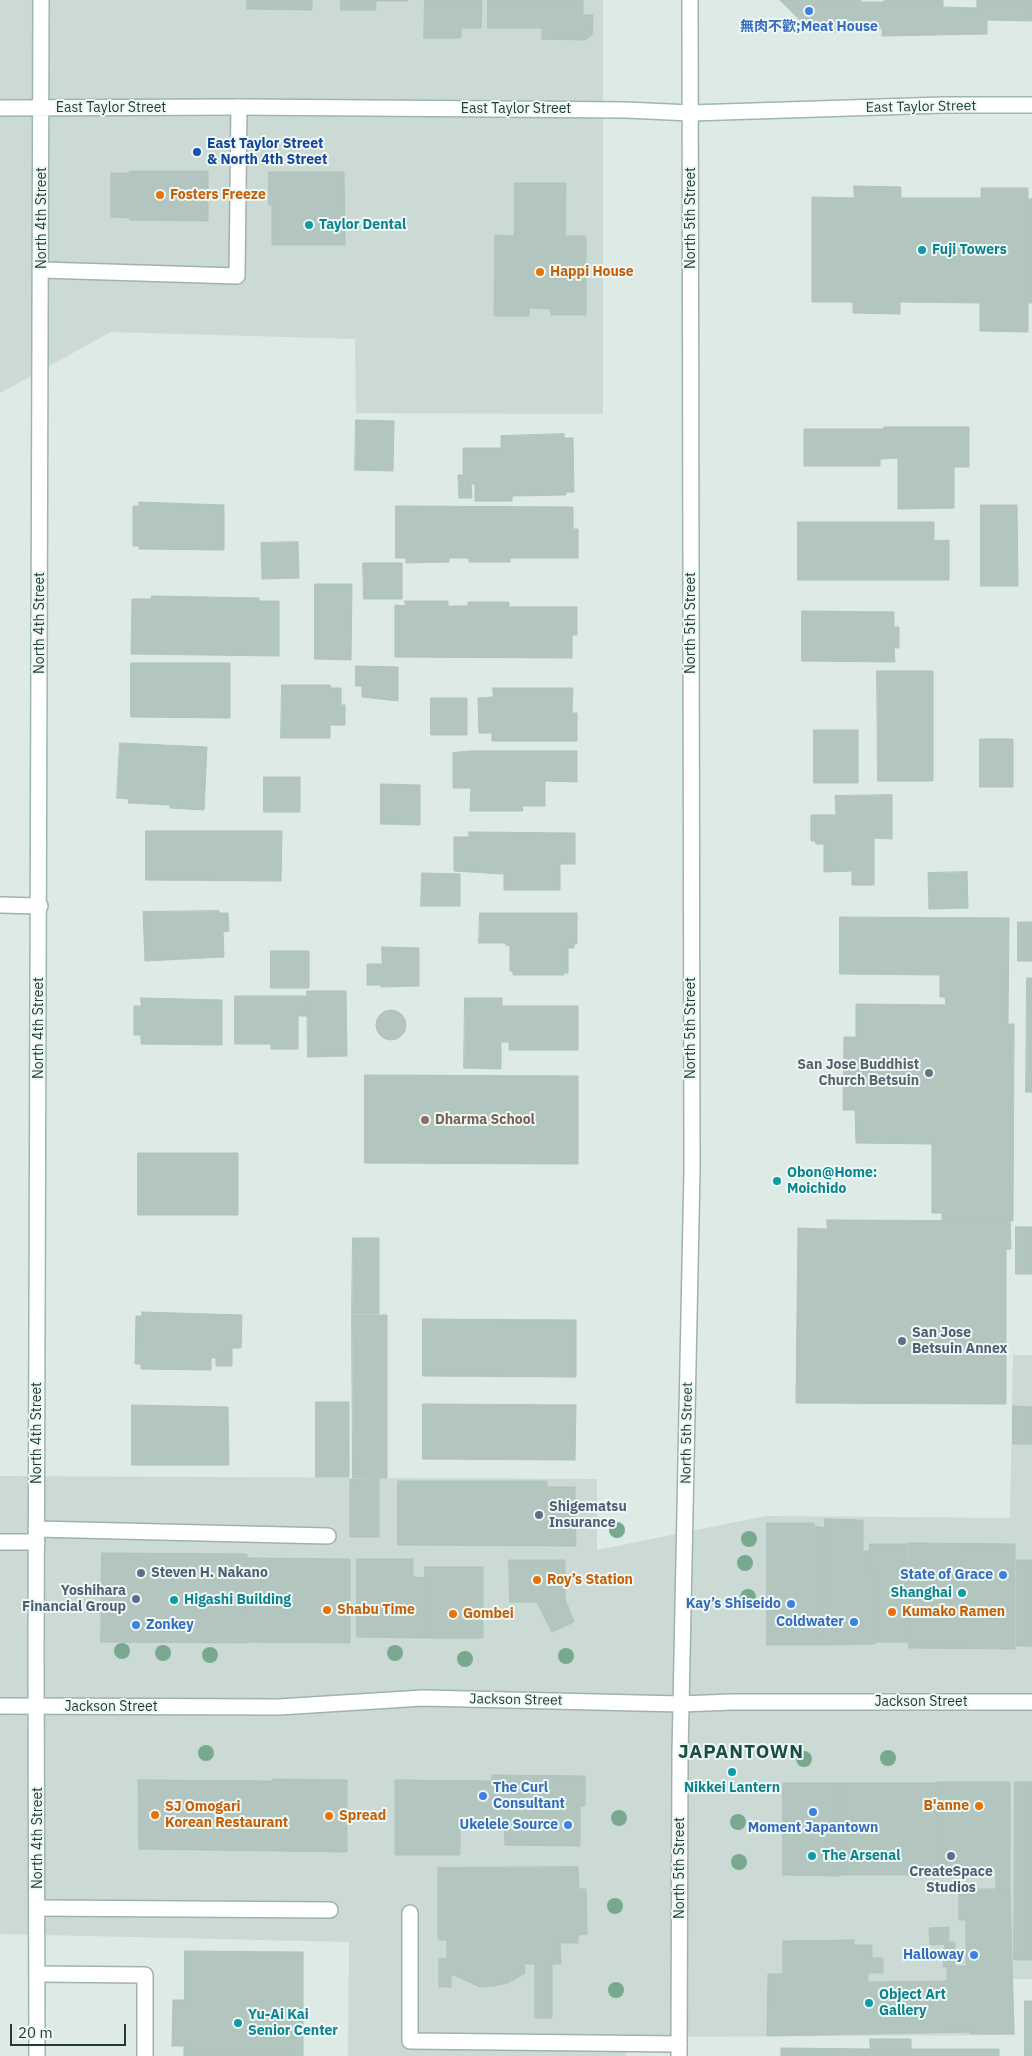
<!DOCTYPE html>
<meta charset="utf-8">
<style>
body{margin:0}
#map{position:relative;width:1032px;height:2056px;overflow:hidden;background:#ddeae5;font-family:"IBM Plex Sans",sans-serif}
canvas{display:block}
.scale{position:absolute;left:10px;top:2024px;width:116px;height:22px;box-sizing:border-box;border:2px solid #1e3b35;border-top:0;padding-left:6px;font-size:15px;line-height:18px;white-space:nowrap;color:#1e3b35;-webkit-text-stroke:4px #edf7f3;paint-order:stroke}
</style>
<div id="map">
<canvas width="1032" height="2056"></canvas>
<div class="scale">20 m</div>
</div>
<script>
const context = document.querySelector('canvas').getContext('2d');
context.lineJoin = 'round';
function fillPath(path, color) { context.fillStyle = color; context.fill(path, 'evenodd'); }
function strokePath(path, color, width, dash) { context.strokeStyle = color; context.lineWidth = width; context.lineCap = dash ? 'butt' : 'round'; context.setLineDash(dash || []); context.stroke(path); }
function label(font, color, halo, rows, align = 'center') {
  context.font = font + ' "IBM Plex Sans","Noto Sans SC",sans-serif'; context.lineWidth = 4; context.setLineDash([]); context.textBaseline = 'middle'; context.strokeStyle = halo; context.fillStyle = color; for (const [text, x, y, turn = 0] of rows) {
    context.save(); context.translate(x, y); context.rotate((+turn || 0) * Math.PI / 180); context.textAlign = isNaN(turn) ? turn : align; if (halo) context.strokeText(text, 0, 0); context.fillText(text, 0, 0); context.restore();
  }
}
const built = new Path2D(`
 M0,0H603V414L356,413L355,339L111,332L0,393Z
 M1013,1355H1032V1979H1013L1015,2035L626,2037V2056H348L349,1942L0,1934V1476L597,1479V1550L766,1516L1010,1518Z`);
const building = new Path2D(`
 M247,0H312V10L247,9Z
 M341,0H407V1H376V10H341Z
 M425,0H482L481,28H461V38H424Z
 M488,0H583V15H593L592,35L585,40L542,39V28H488Z
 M780,0H861V2H884V0H943V7L977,8V0H1032V21L987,20V34L882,36V28H842V32H812Z
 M130,171H208V221L130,220V218L111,217V173H129Z
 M269,172H344L345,245H272V205H269Z
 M515,183H566L565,236H586V315H551V309L529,308V316H494L495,235L514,236Z
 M854,186L901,187V198H981V188H1028V199H1032V303H1028V332L980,331V303L900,302V314L853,313V302H812V197L854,198Z
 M356,420L394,421L393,471L355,470Z
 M884,427H969V467H954V508L898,509V458L880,459V466H804V429H884Z
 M564,434V438H573L574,492H566V495L512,496V501H475V484H471L472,498H459L458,475H463V448H501V436Z
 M139,502L224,505V550L139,549V546H133V506H139Z
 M981,505H1017L1018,586H981Z
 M396,506L573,507V529H578V558H510V562H469V558H449V562L406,563V558H396Z
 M798,522H934V541L949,540V580H798Z
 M298,542L299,578L262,579L261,543Z
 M363,563H402V599H364Z
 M315,584H352L351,660L315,659Z
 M152,596L259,598V601H279V656L131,654L132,599H151Z
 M405,601H448V606H468V602H509V607H577V635H572V658L395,657V605L405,606Z
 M802,611L894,612V627H899V648H894L895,662L802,661Z
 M131,663H230V718L131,717Z
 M356,666L398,667V701L362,697V686H356Z
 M877,671H933V781H878Z
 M282,685H330L331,688H341V705H345V725H330V738H281Z
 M493,688H573L572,713H577V741H492V733H479L478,698L493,697Z
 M431,698H467V735H431Z
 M814,730H858V783H814Z
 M980,739H1013V787H980Z
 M120,743L207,747L204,810L170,808V805L128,803L129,799L117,798Z
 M470,751H577V782L545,781V806H522L523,811H470L471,788H453V753Z
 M264,777H300V812H264Z
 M381,784L420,785V825L381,824Z
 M892,795V839L874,838V885H852V871L824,872V844H816L815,841H811V815H836L835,796Z
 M146,831H282L281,881L146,880Z
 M469,832L575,833V864H560V890H504V874L454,871V837H469Z
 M967,872L968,908L929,909L928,873Z
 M422,873L460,874V906H421Z
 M219,911V913H228L229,931L223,932L224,957L145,961L143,912Z
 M480,913H577V944H574V948H568V973H564V975H513V971H510V946L506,945V943H479Z
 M840,917L1009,918L1008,1024H1014L1013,1221H942V1213H932V1144L856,1143L855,1110H843L844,1037H856V1004L946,1005L945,997H940V975L840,974Z
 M1018,922H1032V961H1018Z
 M382,947L419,948V986L381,987V985H367V964H382Z
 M271,951H309V988H271Z
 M1027,978H1032V1092H1026Z
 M307,991H346L347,1056L308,1057Z
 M235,996H307L308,1016H298V1049H271V1044H235Z
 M141,998L222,1000V1045L141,1044V1035H134V1006H141Z
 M465,998H502V1006H578V1050H509V1042H501V1069L464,1068Z
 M376 1025a15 15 0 1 1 30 0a15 15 0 1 1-30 0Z
 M365,1075L578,1076V1164L365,1163Z
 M138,1153H238V1215H138Z
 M827,1220L1010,1221L1011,1249H1006V1404L796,1403L798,1228L827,1229Z
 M1016,1227H1032V1274H1016Z
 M353,1238H379V1314H352Z
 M142,1312L242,1315L241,1348H232V1366H216V1358H211V1370L141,1369V1364H135L136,1316H142Z
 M352,1315H387V1478H353Z
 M423,1319L576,1320V1377L423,1376Z
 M316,1402H349V1477H316Z
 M423,1404L576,1405L575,1460L423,1459Z
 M132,1405L228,1407L229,1465H132Z
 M1013,1406L1032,1407V1444H1013Z
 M379,1479V1537H350V1480Z
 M398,1481H547V1487H575L576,1546L398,1545Z
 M825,1519L863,1520V1551H870V1565L875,1582V1644L823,1645Z
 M767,1523H814V1526L825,1528L823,1645H767Z
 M908,1543L1015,1544V1649L909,1648Z
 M870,1544H909V1642H875V1582L870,1565Z
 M102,1553L247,1554V1643L101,1642Z
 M247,1558L350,1559V1643L246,1642Z
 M357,1559H413V1577L425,1578V1638L357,1637Z
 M509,1560H565V1599L574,1622L552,1632L537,1602H510Z
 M1017,1560H1032V1646H1017Z
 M425,1567H483V1638H425Z
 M492,1775L585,1776V1806H580V1846L505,1845L504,1820L460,1819V1855H395V1780L492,1781Z
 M273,1779L347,1780V1852L139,1849L138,1780L273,1781Z
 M937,1782H1010V1889H996V1872H937Z
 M1015,1782H1032V1960H1014Z
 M783,1783H840V1876L783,1875Z
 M840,1783H937V1875H840Z
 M578,1867L579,1889H586L587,1934L578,1935V1943H560L561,1964H552V2018H535V1964H524L525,1973L508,1983L494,1986L480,1987L451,1974V1987H439V1958L447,1959V1940H438V1868Z
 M1010,1889L1014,2034H970V2032L767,2036L768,1974H783V1941L854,1940V1945H872V1958H883V1973H868V1982L947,1981V1967H943L945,1944L930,1945L929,1928L949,1927V1942H955V1966H966V1920H959V1890Z
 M185,1951L303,1952V2056H184V2046H172L173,2000H184Z
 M1025,2001H1032V2056H1025Z
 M870,2039H911V2049H999V2056H781V2048L870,2049Z`);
const service = new Path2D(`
 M42,270L237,276L239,107
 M0,905L40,906
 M36,1529L328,1536
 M0,1542H37
 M38,1908L330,1910
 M410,1913V2041L679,2044
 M38,1974L145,1975V2056`);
const minor = new Path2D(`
 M679,2056L680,1754L692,1170L690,0`);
const tertiary = new Path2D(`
 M0,1706L279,1707L423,1698L681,1704L732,1702H1032`);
const secondary = new Path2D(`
 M0,108L239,107L626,110L691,113L943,105H1032
 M37,2056L36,1653L41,0`);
const trees = [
 [617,1530],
 [749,1539],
 [745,1563],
 [748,1597],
 [122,1651],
 [163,1653],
 [395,1653],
 [210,1655],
 [566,1656],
 [465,1659],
 [206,1753],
 [888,1758],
 [804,1759],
 [619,1818],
 [738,1822],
 [739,1862],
 [615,1906],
 [616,1990]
];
const markers = [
 [809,11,5,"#3f7fe0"],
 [197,152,5,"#1a4fb4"],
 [160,195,5,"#e8710a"],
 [309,225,5,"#0f9aa8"],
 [922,250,5,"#0f9aa8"],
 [540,272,5,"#e8710a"],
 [929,1073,5,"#6b7280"],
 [425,1120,5,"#8d6e63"],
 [777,1181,5,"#0f9aa8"],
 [902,1341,5,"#5c6f8a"],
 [539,1515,5,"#5c6f8a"],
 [141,1573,5,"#5c6f8a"],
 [1003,1575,5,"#3f7fe0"],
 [537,1580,5,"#e8710a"],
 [962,1593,5,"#0f9aa8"],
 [136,1599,5,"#5c6f8a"],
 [174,1600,5,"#0f9aa8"],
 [791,1604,5,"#3f7fe0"],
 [327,1610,5,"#e8710a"],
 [892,1612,5,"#e8710a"],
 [453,1614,5,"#e8710a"],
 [854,1622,5,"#3f7fe0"],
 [136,1625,5,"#3f7fe0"],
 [732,1772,5,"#0f9aa8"],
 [483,1796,5,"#3f7fe0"],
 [979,1806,5,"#e8710a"],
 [813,1812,5,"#3f7fe0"],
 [155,1815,5,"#e8710a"],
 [329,1816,5,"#e8710a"],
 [568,1825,5,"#3f7fe0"],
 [812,1856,5,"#0f9aa8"],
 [951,1856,5,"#5c6f8a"],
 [974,1955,5,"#3f7fe0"],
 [869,2003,5,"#0f9aa8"],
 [238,2023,5,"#0f9aa8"]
];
const shopNames = [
 ["無肉不歡;Meat House",809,27,"center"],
 ["State of Grace",993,1575],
 ["Kay’s Shiseido",781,1604],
 ["Coldwater",844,1622],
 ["Zonkey",146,1625,"left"],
 ["The Curl",493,1788,"left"],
 ["Consultant",493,1804,"left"],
 ["Ukelele Source",558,1825],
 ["Moment Japantown",813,1828,"center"],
 ["Halloway",964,1955]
];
const streetNames = [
 ["East Taylor Street",921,107,-1],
 ["East Taylor Street",111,108],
 ["East Taylor Street",516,109],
 ["North 4th Street",42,218,-90],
 ["North 5th Street",691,218,-90],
 ["North 4th Street",40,623,-90],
 ["North 5th Street",691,623,-90],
 ["North 4th Street",39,1028,-90],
 ["North 5th Street",691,1028,-90],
 ["North 4th Street",37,1433,-90],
 ["North 5th Street",687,1433,-89],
 ["Jackson Street",516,1700,1],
 ["Jackson Street",921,1702],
 ["Jackson Street",111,1707],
 ["North 4th Street",38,1838,-90],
 ["North 5th Street",680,1868,-90]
];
const transitNames = [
 ["East Taylor Street",207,144],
 ["& North 4th Street",207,160]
];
const foodNames = [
 ["Fosters Freeze",170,195],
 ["Happi House",550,272],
 ["Roy’s Station",547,1580],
 ["Shabu Time",337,1610],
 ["Kumako Ramen",902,1612],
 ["Gombei",463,1614],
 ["B'anne",969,1806,"right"],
 ["SJ Omogari",165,1807],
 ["Korean Restaurant",165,1823],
 ["Spread",339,1816]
];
const cultureNames = [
 ["Taylor Dental",319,225],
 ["Fuji Towers",932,250],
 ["Obon@Home:",787,1173],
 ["Moichido",787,1189],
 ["Shanghai",952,1593,"right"],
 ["Higashi Building",184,1600],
 ["Nikkei Lantern",732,1788,"center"],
 ["The Arsenal",822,1856],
 ["Object Art",879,1995],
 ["Gallery",879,2011],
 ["Yu-Ai Kai",248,2015],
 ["Senior Center",248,2031]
];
const worshipNames = [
 ["San Jose Buddhist",919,1065],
 ["Church Betsuin",919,1081]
];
const educationNames = [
 ["Dharma School",435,1120]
];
const serviceNames = [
 ["San Jose",912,1333],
 ["Betsuin Annex",912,1349],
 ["Shigematsu",549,1507],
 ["Insurance",549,1523],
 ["Steven H. Nakano",151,1573],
 ["Yoshihara",126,1591,"right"],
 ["Financial Group",126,1607,"right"],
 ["CreateSpace",951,1872,"center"],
 ["Studios",951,1888,"center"]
];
const districtNames = [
 ["JAPANTOWN",741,1753]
];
fillPath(built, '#cbdad4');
fillPath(building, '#b2c5be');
strokePath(building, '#afc4bd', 1);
strokePath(service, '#a0b2ad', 18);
strokePath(minor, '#a0b2ad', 18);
strokePath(tertiary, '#a0b2ad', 18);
strokePath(secondary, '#9bb7af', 18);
strokePath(service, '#fff', 15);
strokePath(minor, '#fff', 15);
strokePath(tertiary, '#fff', 15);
strokePath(secondary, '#fff', 15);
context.fillStyle = '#78a98f';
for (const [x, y] of trees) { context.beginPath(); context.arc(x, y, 8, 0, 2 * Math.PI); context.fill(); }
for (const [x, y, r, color] of markers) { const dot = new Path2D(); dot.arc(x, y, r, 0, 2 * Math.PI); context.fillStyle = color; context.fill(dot); strokePath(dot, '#edf7f3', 2); }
label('bold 14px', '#366cbe', '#edf7f3', shopNames, 'right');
label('14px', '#1e3b35', '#edf7f3', streetNames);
label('bold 14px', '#164399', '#edf7f3', transitNames, 'left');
label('bold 14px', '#c56008', '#edf7f3', foodNames, 'left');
label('bold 14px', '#0d838f', '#edf7f3', cultureNames, 'left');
label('bold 14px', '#5b616d', '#edf7f3', worshipNames, 'right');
label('bold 14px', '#785e54', '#edf7f3', educationNames, 'left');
label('bold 14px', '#4e5e75', '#edf7f3', serviceNames, 'left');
context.letterSpacing = '1px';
label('bold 19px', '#194e44', '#edf7f3', districtNames);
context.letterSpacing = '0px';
</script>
